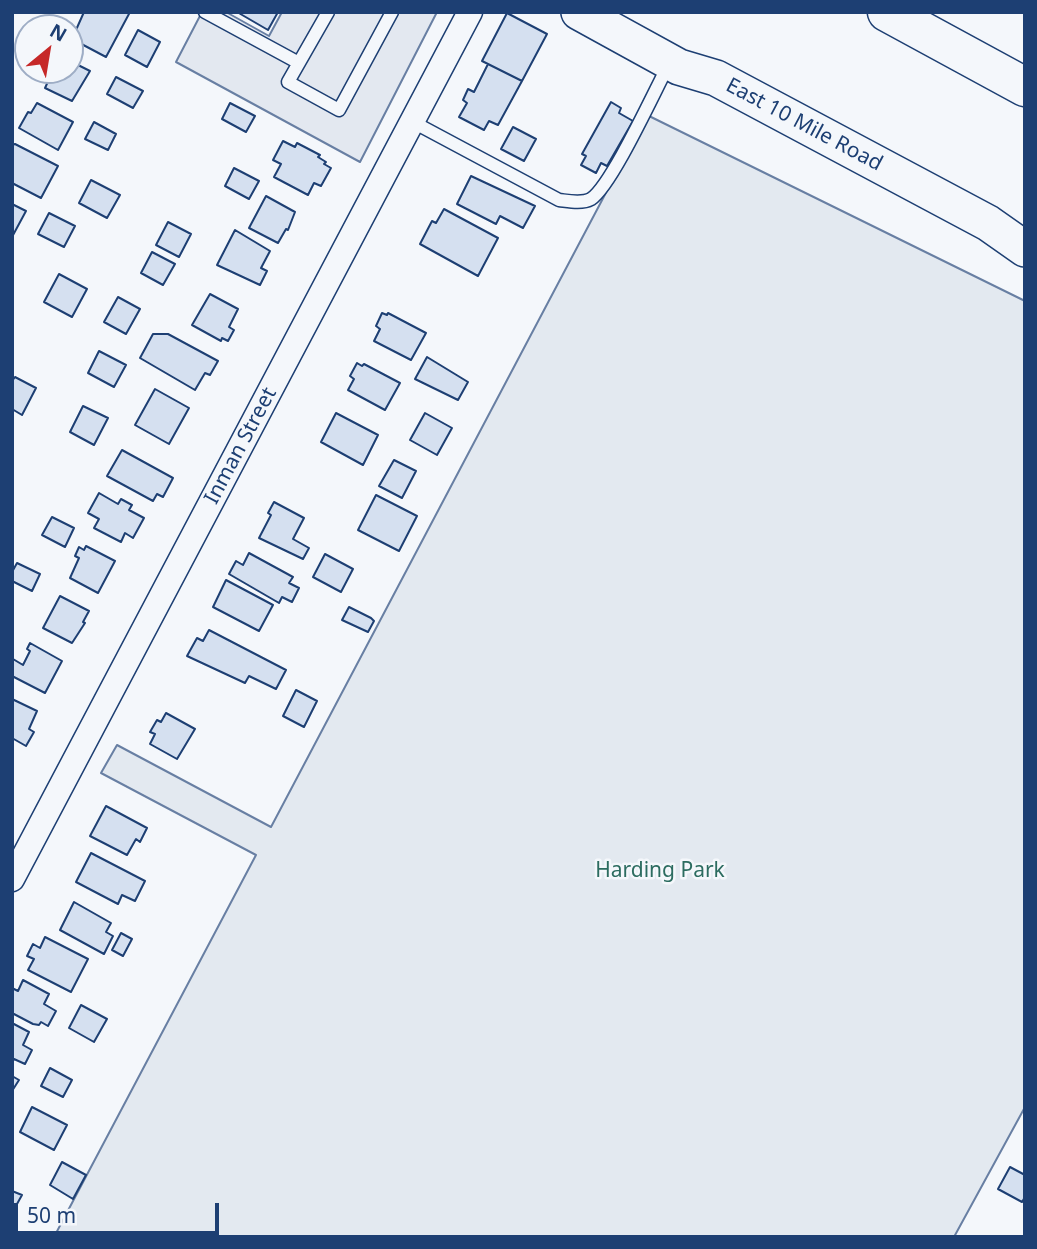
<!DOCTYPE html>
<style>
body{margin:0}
#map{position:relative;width:1037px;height:1249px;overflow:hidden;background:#f4f7fb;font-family:"Noto Sans",sans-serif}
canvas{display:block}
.frame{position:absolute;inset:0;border:14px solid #1d3f73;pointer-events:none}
.north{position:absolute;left:14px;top:14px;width:70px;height:70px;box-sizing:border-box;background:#f4f7fb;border:2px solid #9eadc5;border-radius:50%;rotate:30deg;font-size:19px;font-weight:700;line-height:28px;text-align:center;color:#1d3f73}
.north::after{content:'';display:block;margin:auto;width:24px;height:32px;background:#c62828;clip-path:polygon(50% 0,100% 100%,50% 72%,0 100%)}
.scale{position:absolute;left:14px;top:1203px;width:205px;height:32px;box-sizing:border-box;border:4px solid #1d3f73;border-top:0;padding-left:9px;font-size:21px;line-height:24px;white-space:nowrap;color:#1d3f73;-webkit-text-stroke:5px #f4f7fb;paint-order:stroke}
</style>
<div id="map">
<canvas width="1037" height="1249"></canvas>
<div class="frame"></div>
<div class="north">N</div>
<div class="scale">50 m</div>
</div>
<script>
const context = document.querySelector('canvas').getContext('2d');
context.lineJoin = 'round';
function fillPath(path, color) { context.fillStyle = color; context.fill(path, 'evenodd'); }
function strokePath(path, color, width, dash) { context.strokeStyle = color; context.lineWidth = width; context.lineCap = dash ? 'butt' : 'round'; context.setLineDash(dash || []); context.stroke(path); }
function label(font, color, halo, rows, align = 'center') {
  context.font = font + ' "Noto Sans",sans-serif'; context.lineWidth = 5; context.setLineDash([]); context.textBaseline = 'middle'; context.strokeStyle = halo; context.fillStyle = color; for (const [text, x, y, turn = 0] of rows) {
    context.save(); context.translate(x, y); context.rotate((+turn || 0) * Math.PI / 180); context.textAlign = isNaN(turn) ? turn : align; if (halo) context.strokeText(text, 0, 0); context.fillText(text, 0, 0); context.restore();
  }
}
const green = new Path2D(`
 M647,115L1025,301V1107L954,1237H54L256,855L101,773L117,745L271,827Z`);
const parking = new Path2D(`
 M202,12H226L269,36L282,12H437L360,162L176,62Z`);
const building = new Path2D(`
 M84,12H130L106,57L72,39Z
 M237,12H278L268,30Z
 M507,13L547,34L522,81L482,61Z
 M138,30L160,42L147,67L125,55Z
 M70,61L90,71L72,101L45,88L51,75L46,73L47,70H70Z
 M488,64L522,81L498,125L489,121L484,130L459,117L467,103L463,100L468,89L474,92Z
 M116,77L143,91L133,108L107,94Z
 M611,102L621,108L619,113L633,121L607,166L601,163L596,173L581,165L586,156L582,154Z
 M37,103L73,122L58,150L19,128L28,112L31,113Z
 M230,103L255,116L246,132L222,119Z
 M94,122L116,134L108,150L85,139Z
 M513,127L536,139L524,161L501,149Z
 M283,141L295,147L297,143L320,155L318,157L326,162L324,164L331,168L321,186L314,183L308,195L274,177L281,164L273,160Z
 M15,144L58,166L41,198L12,183V145Z
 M234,168L259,181L249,199L225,186Z
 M471,176L535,206L523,228L500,216L496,224L457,204Z
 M91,180L120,195L107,218L79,203Z
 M266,196L295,212L288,230L286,229L278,243L249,228Z
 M12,204L26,211L12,237Z
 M444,209L498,238L478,276L420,244L432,221L436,223Z
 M49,213L75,226L64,247L38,234Z
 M168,222L191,234L179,257L156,245Z
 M235,230L270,251L261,268L267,271L260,285L217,265Z
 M152,252L175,264L163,285L141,273Z
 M59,274L87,289L72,317L44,302Z
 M210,294L238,309L229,327L234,330L228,341L222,338L221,341L192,325Z
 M118,297L140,309L126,334L104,322Z
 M382,313L387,315L388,313L426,333L411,360L374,341L380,329L376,326Z
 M153,334H168L218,361L210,375L205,373L195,390L140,358Z
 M99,351L126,365L114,387L88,373Z
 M427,357L468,382L458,400L415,379Z
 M357,363L362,366L364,364L400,383L385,410L348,390L354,379L350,376Z
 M15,377L36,388L22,415L12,409V381Z
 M155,389L189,408L169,444L135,425Z
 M83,406L108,418L94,445L70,432Z
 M336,413L378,435L363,465L321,442Z
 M425,413L452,428L437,455L410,440Z
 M122,450L173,478L163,497L157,494L153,501L107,476Z
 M394,460L416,471L402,498L379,486Z
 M99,493L118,504L121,499L132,505L129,510L144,518L133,538L125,533L121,542L94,528L99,519L88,513Z
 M376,495L417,516L399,551L358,530Z
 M274,502L304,518L293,539L309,548L303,559L259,538L271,515L268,513Z
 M52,517L74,528L65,547L42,535Z
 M86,546L115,561L98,593L70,578L79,558L75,556L79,547L84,550Z
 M249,553L293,577L289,583L299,588L292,602L282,597L279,603L229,574L236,561L243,565Z
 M325,554L353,569L341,592L313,577Z
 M17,563L40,574L32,591L12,581V572Z
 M226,580L273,605L259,631L213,607Z
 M60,596L89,611L83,622L85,623L72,643L43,628Z
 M349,607L371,618L374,621L368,632L342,620Z
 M209,630L286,670L276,689L249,676L245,683L187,656L197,638L203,641Z
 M30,643L62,661L45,693L12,676L13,659L23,665L30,651L27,649Z
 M296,690L317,701L304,727L283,716Z
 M12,699L37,711L29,729L34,732L26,746L12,738Z
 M166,713L195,729L177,759L150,744L155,734L150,732L157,720L161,722Z
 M106,806L147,828L140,842L136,839L127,855L90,836Z
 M91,853L145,881L135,901L122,895L118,904L76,882Z
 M74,902L111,923L106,932L113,936L104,954L60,930Z
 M121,933L132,939L123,956L112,950Z
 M45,937L88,959L71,992L28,970L34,959L27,956L33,944L40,948Z
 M23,980L49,994L44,1004L56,1011L48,1026L41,1022L39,1025L33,1024L12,1013V988L18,991Z
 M81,1005L107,1019L94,1042L69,1028Z
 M12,1023L29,1032L23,1045L32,1050L25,1064L14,1059L12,1063Z
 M50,1068L72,1080L63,1097L41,1086Z
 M12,1076L19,1080L12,1091Z
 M32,1107L67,1125L54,1150L20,1132Z
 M62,1162L86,1175L73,1199L50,1185Z
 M1010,1167L1025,1175V1197L1022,1202L998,1189Z
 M12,1191L22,1195L12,1213Z`);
const service = new Path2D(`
 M205,12L299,63
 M328,12L288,82L339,110L392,12
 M413,122L559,200C568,201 582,204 591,199C612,185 655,90 670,62`);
const minor = new Path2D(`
 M12,879L470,12`);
const secondary = new Path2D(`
 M579,12L679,67L716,78L988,223L1025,249`);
const motorway = new Path2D(`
 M887,12L1025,87`);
const streetNames = [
 ["East 10 Mile Road",804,125,28],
 ["Inman Street",241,446,-62]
];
const parkNames = [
 ["Harding Park",660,871]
];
fillPath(green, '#e3e9f0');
strokePath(green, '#687fa3', 2);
fillPath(parking, '#e3e8f0');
strokePath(parking, '#687fa3', 2);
fillPath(building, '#d5e0f0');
strokePath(building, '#1d3f73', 2);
strokePath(service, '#1d3f73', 15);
strokePath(minor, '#1d3f73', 27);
strokePath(secondary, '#1d3f73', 38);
strokePath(motorway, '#1d3f73', 41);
strokePath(service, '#f4f7fb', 12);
strokePath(minor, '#f4f7fb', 24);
strokePath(secondary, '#f4f7fb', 35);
strokePath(motorway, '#f4f7fb', 38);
label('21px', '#1d3f73', '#f4f7fb', streetNames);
label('21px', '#2c6c60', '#f4f7fb', parkNames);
</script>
